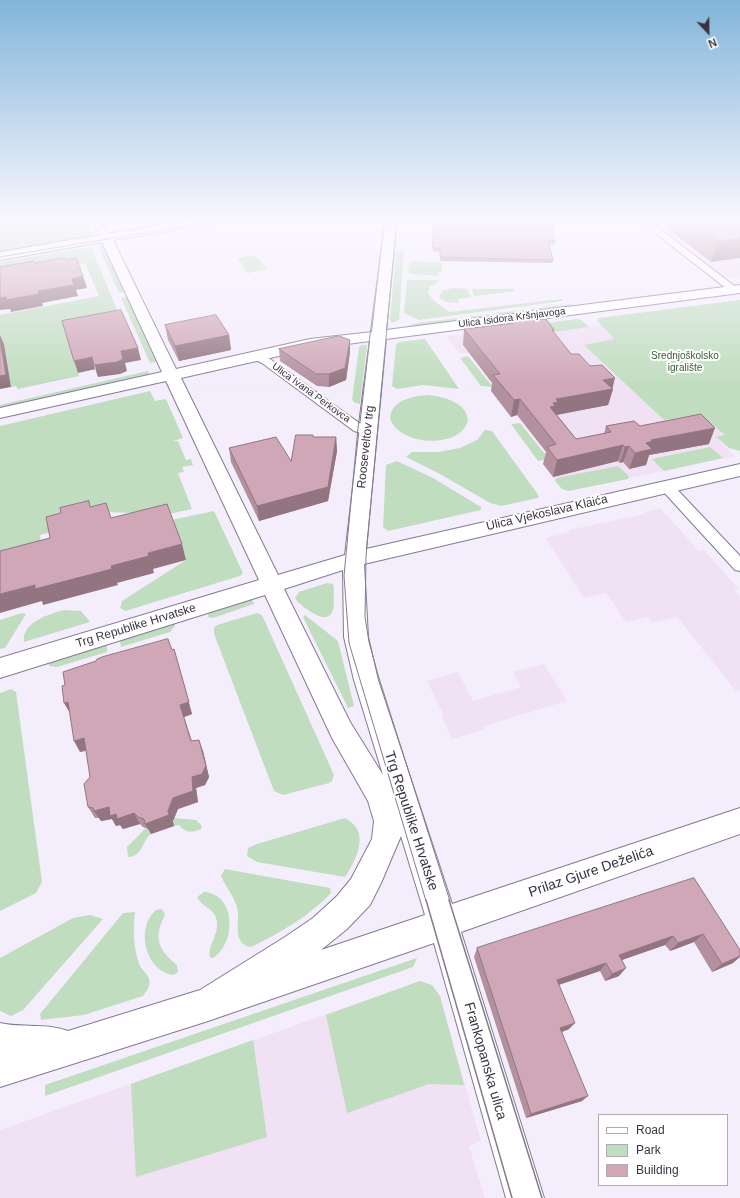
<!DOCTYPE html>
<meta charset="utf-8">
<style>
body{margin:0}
#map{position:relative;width:740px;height:1198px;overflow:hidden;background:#f4eefc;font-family:Arial,sans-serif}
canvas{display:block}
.legend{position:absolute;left:598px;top:1114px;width:130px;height:72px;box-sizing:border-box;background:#fefefe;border:1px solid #afadb2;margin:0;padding:5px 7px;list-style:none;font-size:12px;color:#393340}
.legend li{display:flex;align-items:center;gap:8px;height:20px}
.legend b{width:20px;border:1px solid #afadb2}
.north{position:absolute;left:688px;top:12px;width:40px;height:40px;-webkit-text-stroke:3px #fefefe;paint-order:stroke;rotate:158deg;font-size:11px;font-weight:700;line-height:16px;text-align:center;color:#393340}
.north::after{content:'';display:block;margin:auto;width:14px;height:18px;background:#393340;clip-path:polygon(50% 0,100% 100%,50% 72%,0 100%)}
</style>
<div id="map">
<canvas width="740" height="1198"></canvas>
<ul class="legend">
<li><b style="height:5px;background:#fff"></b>Road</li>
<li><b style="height:11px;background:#c0ddbf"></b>Park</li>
<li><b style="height:11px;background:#d0a7b7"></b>Building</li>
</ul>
<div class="north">N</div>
</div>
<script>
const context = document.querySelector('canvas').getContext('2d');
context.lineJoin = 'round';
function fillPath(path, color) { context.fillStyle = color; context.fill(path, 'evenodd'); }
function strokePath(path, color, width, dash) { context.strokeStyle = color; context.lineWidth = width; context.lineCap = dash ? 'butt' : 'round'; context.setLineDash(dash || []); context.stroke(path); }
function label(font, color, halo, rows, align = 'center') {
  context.font = font + ' Arial,sans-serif'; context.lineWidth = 4; context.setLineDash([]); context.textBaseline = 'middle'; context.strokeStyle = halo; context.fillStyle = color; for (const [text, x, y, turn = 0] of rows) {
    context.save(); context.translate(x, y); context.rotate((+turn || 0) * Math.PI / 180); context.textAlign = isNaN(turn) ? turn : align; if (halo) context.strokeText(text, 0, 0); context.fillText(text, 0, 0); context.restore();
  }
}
const education = new Path2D(`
 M645,219H714L740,237V277L723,279Z
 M577,319L581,320L589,327L601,324L612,335L614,339L585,345L664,420L691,416L708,420L726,435L716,438L735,456L568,491L562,489L543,464L552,461L492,352L471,355L469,353L460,354L446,336Z
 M660,508L699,551L704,550L739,589L734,590L740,596V690L736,691L677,617L652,623L648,617L626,622L606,593L584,598L546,538L570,532L569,530L645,514L644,512Z
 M544,664L567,701L484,726L485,729L452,739L441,715L443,714L427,681L458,672L473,701L521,687L513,672Z
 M420,981L432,985L440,996L481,1141L469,1146L485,1198H0V1130Z`);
const green = new Path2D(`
 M0,219H86L94,236L0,251Z
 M416,219H545L554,227L431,224V220Z
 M103,245L124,292L119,293L98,246Z
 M91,247L120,317L66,332L79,376L18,389L16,386L11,387L3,344L0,345V315L99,296L85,263L0,278V262Z
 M396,251H404L399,320L392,323L390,319Z
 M255,255L267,269L248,273L237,258Z
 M417,261L442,263V272H438V276L410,274L408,272L409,262Z
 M407,280H439V282L430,286L428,293L433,300L449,312L562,299L563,301L419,320L404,313Z
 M452,288L467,289L471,297L457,299L459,303L447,302L439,298L442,291Z
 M472,289H513L515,291L474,296Z
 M127,297L157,362L150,363L121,298Z
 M740,300V451L729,448L716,437L725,435C699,412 697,415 664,420L584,345L614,339L597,320L599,318Z
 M572,304L565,308L404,327L417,323Z
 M577,319L581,320L589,327L533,335L525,326Z
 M422,339H425L459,389L423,385L397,389L392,386L396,344L400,342Z
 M362,345H367L360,404L355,403L352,400L359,347Z
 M468,356L493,387L481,386L460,358Z
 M148,371L149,375L0,408V405Z
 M150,391L155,401L166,399L183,438L173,441H178L186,460L191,459L193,465L182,467L184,472L178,473L192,509L169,514L102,512L67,528L40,535L41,541L0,551V426Z
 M429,395C444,397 466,402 468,420C461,450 398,446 390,418C392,399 414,396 429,395Z
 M520,423L549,459L538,461L511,424Z
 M485,430L492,431L539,496L538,498L501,506L490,503L440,474L406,457L412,452H439L460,448L477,440Z
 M710,447L723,458L664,471L652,459Z
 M397,461L433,478L481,507V510L388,531L383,527L386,465Z
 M618,466L629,476L628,479L568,491L562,489L555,481L557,478Z
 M214,511L243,573L240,576L125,611L120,608L122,601L186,560L171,520Z
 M327,583L333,584L334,588C333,595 335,603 333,610C328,628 303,607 297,601L295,598L299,592Z
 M252,599L254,604L213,618L208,617V613Z
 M64,610L81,611L90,622L24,642C21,622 50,614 64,610Z
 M22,613L26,614L5,648L0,649V620Z
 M257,613L262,615L334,775L332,781L329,783L283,795L274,791L214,634V628L217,625Z
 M305,615L338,641L354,706L348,708L303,617Z
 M175,623V626L170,632L121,647L120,641L124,638Z
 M105,645L107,646V652L57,667L49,666L48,662Z
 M11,689L16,692L42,882L36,893L0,911V693Z
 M174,818L196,820L202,826L201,829C192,833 186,833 179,825L174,826Z
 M345,818C348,820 353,823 355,826C367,840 353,865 345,877L257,862L247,856L248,848L257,844Z
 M146,828L151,834C141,841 144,856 128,857L127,847Z
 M225,869L330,888L331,893C308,917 280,933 251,947C246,946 243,945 240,940C235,931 240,917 237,907C234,896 225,886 221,876Z
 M204,892C236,894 237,943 213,958L210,957C207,946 221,932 216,918C213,908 201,906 197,897Z
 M162,909L165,915C153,938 158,949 177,965L178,972L173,975C145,971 135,928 156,910Z
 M135,912C133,931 133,948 140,966C142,970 148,974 149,979C151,986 147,990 143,996L84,1015L41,1020L40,1014L123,913Z
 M90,915L103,919L23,1010L11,1016L0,1011V958L73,918Z
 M417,958L413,967L45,1096V1085Z
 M420,981L432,985L440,996L464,1085L429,1084L347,1113L326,1015Z
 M253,1040L267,1137L136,1177L131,1084Z`);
const street = new Path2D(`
 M92,219H100L110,238L109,240H103Z
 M637,219H647L737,288L739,290L737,292H731Z
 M253,353L270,359L362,425L372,428L374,431L368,435L354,431L262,363L247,356Z
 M666,482L671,483L740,556V571L735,570L661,489L659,486L661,483Z`);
const secondary = new Path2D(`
 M195,219H223L217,223L113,240L176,369L310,339L372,332L385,219H397L386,330L740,285V293L386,339L366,549L740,464V476L364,564L368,637L378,680L452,904L740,808V834L461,932L544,1198H506L434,943L208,1021L0,1087V1023C22,1028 47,1023 68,1031L200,990L285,937L313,918L337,896L351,879L372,839L374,821L368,801L332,738L265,595L0,678V658L259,580L166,381L0,418V408L162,372L102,242L0,260V252ZM370,341L345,555L278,575L181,378L310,349ZM343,570L344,637L354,680L383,775L350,722L284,589ZM401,836L425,915L321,950L347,929L370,905L381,883Z`);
const tramFar1 = new Path2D(`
 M385,219L358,428L344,576L349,643L426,901
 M397,219L366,556L365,617L369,642L378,675L450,901
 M0,257L227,219`);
const tram = new Path2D(`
 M426,900L512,1198
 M449,900L542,1198`);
const wall = new Path2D(`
 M655,219H740L711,262Z
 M434,225L555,241L554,245H549L553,260L552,263L440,261V252L433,251Z
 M512,320H535L554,330V333L571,354L613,389L608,405L557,415L576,439L604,434L606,426H640L709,444L649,455L646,465L629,469L623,462L620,463L618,461L553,477L543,464L546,452L517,415L511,417L491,391L492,383L463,345L464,329L512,323Z
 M165,325L229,335L231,350L179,361L168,340Z
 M350,340V352L346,380L329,387L317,386L280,361L279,349Z
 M313,435V437H336L337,451L328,501L259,521L231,462L229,448L291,461Z
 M174,649L192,714L184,717L192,741L203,751L209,777L205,785L196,788L198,802L178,809L173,821L174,826L151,834L148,829L143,827L140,824L123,829L120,825L116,826L112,819L101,821L99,818H95L88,807L90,777L86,751L80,752L172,650Z
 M694,878L733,963L712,972L694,942L670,951L665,945L622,960L619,976L605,981L600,971L559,985L569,1029L562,1032L582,1101L526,1118L474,957L477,948Z`);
const shadedWall = new Path2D(`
 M740,239V258L711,262L718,241Z
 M83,276L87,288L76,290L78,296L42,303L43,306L11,312L10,309L0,310V298L38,291L72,279Z
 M0,335L4,344L11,387L0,389Z
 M229,335L231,350L179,361L175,346Z
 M350,340V352L346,380L329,387V374Z
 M138,348L141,360L125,363L127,371L120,374L98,377L94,365L121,351Z
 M92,357L96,369L78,373L74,361Z
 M615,378L612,390L613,389L608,405L555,415L550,407L556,399L603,380Z
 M520,399L517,415L511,417L514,400Z
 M715,428L709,444L649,455L646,465L629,469L635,453L646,443L651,440Z
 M336,437L337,451L328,501L259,521L257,506Z
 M623,445L618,461L553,477L557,460Z
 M629,446L623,462L620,463L625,447Z
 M182,544L186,560L153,569L154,573L117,583L118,585L43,605L42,601L0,613V594L35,585L111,566L148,553Z
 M174,649L192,714L184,717L195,753L180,705Z
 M68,702L71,715L64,703Z
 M84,738L90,749L80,752L74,741Z
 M199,740L203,751L209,777L205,785L196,788L198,802L178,809L173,821L174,826L151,834L145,824L168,811L173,798L192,777Z
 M109,807L116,814L134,813L140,824L123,829L120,825L116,826L112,819L101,821L94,811Z
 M703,934L694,942L670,951L678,943Z
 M673,936L665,945L613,963L619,955Z
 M740,956V957L733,963L712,972L722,964Z
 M606,963L600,971L552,987L557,980Z
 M626,968L619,976L605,981L612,974Z
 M575,1023L569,1029L554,1035L560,1028Z
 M588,1096L582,1101L526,1118L531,1114Z`);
const building = new Path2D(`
 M687,219H740V239L718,241Z
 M434,225L552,228L555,241H548L553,260L440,257V248H433Z
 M65,258L66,260L76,258L83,276L72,279L74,285L38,291L39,294L6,300V297L0,298V267L33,261L34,263Z
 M121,310L138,348L121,351L123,359L117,362L94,365L92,357L74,361L62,321Z
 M216,315L229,335L175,346L165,325Z
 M533,318L535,320L546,319L554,330H552L571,354H579L590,366L602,365L615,378L603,380L613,389L556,399L558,402L553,403L555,406L550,407L576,439L611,432L606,426L634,421L640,426L701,414L715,428L651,440L653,441L646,443L652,449L635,453L629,446L625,447L623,445L557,460L547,447L556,444L520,399L514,400L493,375L500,374L464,329L514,323L512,320Z
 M339,336L350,340L345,368L329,374H316L279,349Z
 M0,339L6,375L0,376Z
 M296,435H313V437H336L328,487L257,506L229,448L276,437L291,461Z
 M89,501L90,507L106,503L111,518L167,504L182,544L148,553L149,556L111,566L112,569L35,589V585L0,594V551L50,538L46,517L61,513L60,508Z
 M168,639L172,650L174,649L189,702L180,705L191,741L199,740L206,766L202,774L192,777L193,791L173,798L168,811L169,815L145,824L144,819L138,817L134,813L117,819L116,814L110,816L109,807L94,811L93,808L88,807L84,784L90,777L84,738L74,741L68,702L64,703L62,686L65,685L63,672L96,661L97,659L102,657Z
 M694,878L740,950V956L722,964L703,934L678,943L673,936L619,955L626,968L612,974L606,963L557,980L575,1023L560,1028L588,1096L531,1114L477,948Z`);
const farStreetnames = [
 ["Ulica Isidora Kršnjavoga",512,318,-7],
 ["Ulica Ivana Perkovca",311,393,36]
];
const farParknames = [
 ["Srednjoškolsko",685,356],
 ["igralište",685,368]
];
const streetNames = [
 ["Rooseveltov trg",366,447,-84],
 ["Ulica Vjekoslava Klaića",547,513,-13],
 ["Trg Republike Hrvatske",136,626,-17]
];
const nearStreetnames = [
 ["Trg Republike Hrvatske",411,821,72],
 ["Prilaz Gjure Deželića",591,872,-19],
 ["Frankopanska ulica",485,1061,74]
];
fillPath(education, '#f0e1f4');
fillPath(green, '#c0ddbf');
strokePath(street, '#857897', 2);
strokePath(secondary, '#857897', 2);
fillPath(street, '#fff');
fillPath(secondary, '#fff');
strokePath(tramFar1, '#837d8a', 1);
strokePath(tram, '#837d8a', 1.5);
fillPath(wall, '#b3909d');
fillPath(shadedWall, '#927580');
fillPath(building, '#d0a7b7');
strokePath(building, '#927580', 1);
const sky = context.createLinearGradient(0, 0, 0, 387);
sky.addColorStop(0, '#82b5da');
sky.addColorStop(0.57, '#faf7fe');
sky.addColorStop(1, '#faf7fe00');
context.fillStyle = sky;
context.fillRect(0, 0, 740, 387);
label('10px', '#393340', '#fefefe', farStreetnames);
label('10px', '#325c32', '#fefefe', farParknames);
label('12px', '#393340', '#fefefe', streetNames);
label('14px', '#393340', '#fefefe', nearStreetnames);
</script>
